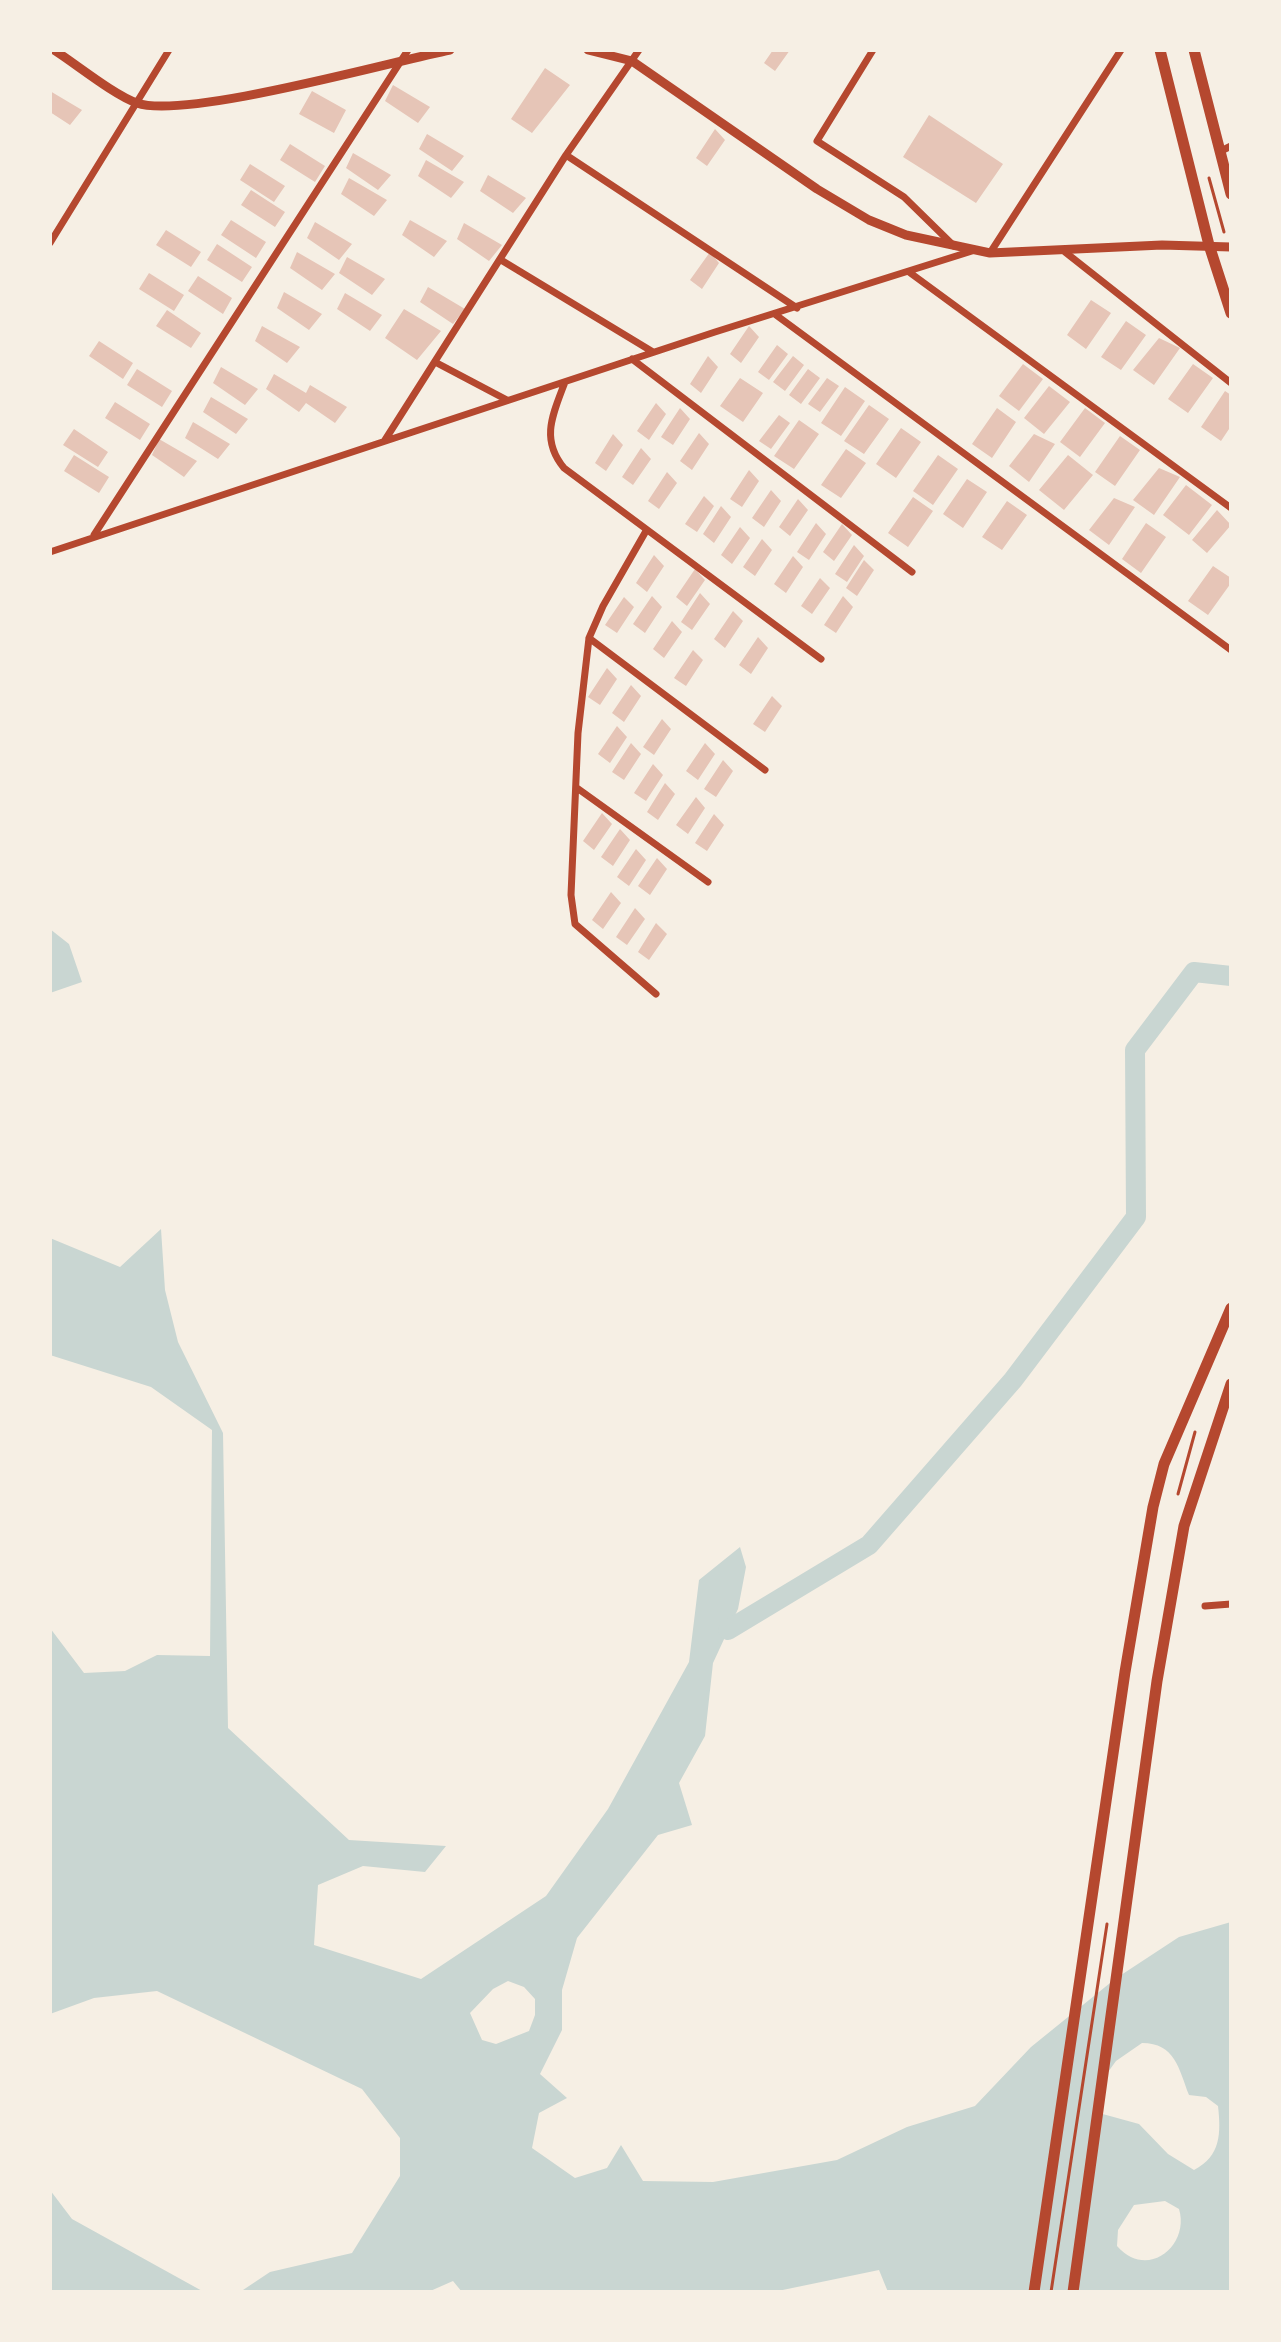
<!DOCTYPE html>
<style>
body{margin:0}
#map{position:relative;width:1281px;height:2342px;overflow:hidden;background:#f6efe4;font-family:"Public Sans",sans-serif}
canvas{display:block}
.frame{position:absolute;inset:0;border:52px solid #f6efe4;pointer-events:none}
</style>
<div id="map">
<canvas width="1281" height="2342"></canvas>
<div class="frame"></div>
</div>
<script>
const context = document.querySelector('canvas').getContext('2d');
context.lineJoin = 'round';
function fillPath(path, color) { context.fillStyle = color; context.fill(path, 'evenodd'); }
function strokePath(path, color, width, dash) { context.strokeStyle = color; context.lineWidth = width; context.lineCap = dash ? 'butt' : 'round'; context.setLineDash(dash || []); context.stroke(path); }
const water = new Path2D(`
 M50,929L69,944L82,982L50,993Z
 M161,1229L165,1290L178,1342L223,1433L228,1728L349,1840L446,1846L425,1872L363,1866L318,1885L314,1945L421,1979L546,1896L608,1809L689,1662L699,1580L740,1547L746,1567L738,1609L713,1663L705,1736L679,1783L692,1825L658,1835L577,1938L562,1990V2030L540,2074L567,2098L539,2113L532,2148L575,2178L607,2168L621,2145L643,2181L713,2182L837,2160L907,2127L975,2106L1031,2047L1115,1979L1179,1937L1231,1922V2292H888L879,2270L773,2292H462L453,2281L428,2292H240L270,2272L352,2253L400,2176V2138L362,2089L157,1991L94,1998L50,2014V1628L84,1673L125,1671L157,1655L210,1656L212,1430L151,1387L50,1355V1238L120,1267ZM508,1981L524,1987L535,1999V2015L529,2031L496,2044L482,2040L470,2013L493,1989ZM1142,2043C1175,2043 1179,2069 1189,2095L1206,2097L1218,2106C1221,2133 1221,2156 1194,2170L1168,2154L1139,2124L1099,2113L1098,2086L1116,2061ZM1165,2201L1179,2209C1190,2245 1148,2281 1117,2246L1118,2230L1134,2205Z
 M50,2190L72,2219L204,2292H50Z`);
const canal = new Path2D(`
 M728,1630L869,1545L1013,1380L1136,1217L1135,1050L1194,972L1231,976`);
const building = new Path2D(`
 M773,50H790L775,71L764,63Z
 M545,68L570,85L532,133L511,119Z
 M393,85L430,107L418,123L385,101Z
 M50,91L82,110L70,125L50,112Z
 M312,91L346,110L334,133L299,114Z
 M929,115L1003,164L976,203L903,157Z
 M715,129L725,140L707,166L696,158Z
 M427,134L464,156L452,171L419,149Z
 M290,144L325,166L315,182L280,160Z
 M353,153L391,175L378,190L346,168Z
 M426,160L464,182L451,198L418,176Z
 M250,164L285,186L274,202L240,180Z
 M488,175L526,198L513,213L480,191Z
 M349,178L387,200L374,216L341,194Z
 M251,190L285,212L275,227L241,205Z
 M231,220L266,242L256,258L221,235Z
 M410,220L447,241L434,257L402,235Z
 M315,222L352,244L339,260L307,238Z
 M464,223L502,245L489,261L457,239Z
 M166,230L201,252L191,267L156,245Z
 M217,244L252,267L242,282L207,260Z
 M297,252L335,274L322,290L290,268Z
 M710,252L719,263L702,289L690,280Z
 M347,257L385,279L372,295L339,273Z
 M149,273L184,295L174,311L139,289Z
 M198,276L232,298L223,314L188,291Z
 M428,287L465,309L453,324L420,302Z
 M284,292L322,314L309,330L277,308Z
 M345,293L382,315L370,331L337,309Z
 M1091,300L1111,313L1086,349L1067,335Z
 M404,309L441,331L417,360L385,338Z
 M167,310L201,333L191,348L156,326Z
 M1126,321L1146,335L1121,370L1101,357Z
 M262,326L300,347L287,363L255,341Z
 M749,326L759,337L741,363L730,354Z
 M1159,338L1180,348L1154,385L1133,370Z
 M99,341L133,363L123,379L89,356Z
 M777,345L788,354L769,380L758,372Z
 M708,356L718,367L701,393L690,384Z
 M793,356L804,365L785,391L773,382Z
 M1023,364L1043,379L1019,411L999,396Z
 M1193,364L1213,378L1188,413L1168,399Z
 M221,367L258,389L245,405L213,383Z
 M137,369L172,391L162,407L127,385Z
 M808,369L820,378L801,404L789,395Z
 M274,374L306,393L310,385L347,407L335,423L306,403L299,412L266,389Z
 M740,378L763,393L743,422L720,406Z
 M827,378L839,386L820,412L808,404Z
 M1049,386L1070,402L1044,434L1024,418Z
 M845,387L865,401L841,436L821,423Z
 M1225,391L1231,395V426L1221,441L1201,427Z
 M211,397L248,419L236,434L203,412Z
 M115,402L150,424L140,440L105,418Z
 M656,403L666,414L649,440L637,431Z
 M869,405L889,419L864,454L844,441Z
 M680,408L690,419L673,445L661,437Z
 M997,408L1016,422L992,458L972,444Z
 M1085,408L1105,423L1080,457L1060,442Z
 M779,415L790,423L771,449L759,441Z
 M799,420L819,434L794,469L774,456Z
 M193,422L230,444L218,459L185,438Z
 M901,428L921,442L896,478L876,464Z
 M74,429L108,452L98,467L63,445Z
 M699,433L709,444L692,470L680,461Z
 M613,434L623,445L606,471L595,463Z
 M1034,434L1055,444L1029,482L1009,466Z
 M1120,436L1140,450L1115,486L1095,472Z
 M159,439L197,461L184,477L152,455Z
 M641,448L651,459L633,485L622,477Z
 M846,449L866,463L841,498L821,485Z
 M74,455L109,477L99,493L64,471Z
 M938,455L958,469L933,505L913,491Z
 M1068,455L1093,475L1064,510L1039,490Z
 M1159,468L1180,477L1154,515L1133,500Z
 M749,470L759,481L742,507L730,499Z
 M667,472L677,483L659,509L648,501Z
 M967,479L987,492L963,528L943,514Z
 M1186,485L1212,505L1189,535L1163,515Z
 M771,490L781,501L764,527L752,518Z
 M704,496L714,506L697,532L685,524Z
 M913,497L933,511L908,547L888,533Z
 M1114,498L1135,507L1109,545L1089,530Z
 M798,499L808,510L790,536L779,527Z
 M1007,501L1027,515L1002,550L982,537Z
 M721,506L731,517L714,543L703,534Z
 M1217,510L1231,525L1207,553L1192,540Z
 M816,523L826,534L809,560L797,552Z
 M1146,523L1166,537L1141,573L1122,559Z
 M842,524L852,535L834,561L823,552Z
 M740,527L750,538L732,564L721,555Z
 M762,539L772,550L755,576L743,567Z
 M854,545L864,556L847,582L835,574Z
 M654,555L664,566L647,592L636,583Z
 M793,556L803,567L786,593L774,584Z
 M864,560L874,570L857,596L846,588Z
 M1213,566L1231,578V583L1208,615L1188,601Z
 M695,569L705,580L687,606L676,597Z
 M820,578L830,588L812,614L801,606Z
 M700,593L710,604L692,630L681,622Z
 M652,596L662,607L645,633L633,624Z
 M843,596L853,607L836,633L824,625Z
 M624,597L634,607L617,633L605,625Z
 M733,611L743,621L725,648L714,639Z
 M672,621L682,632L664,658L653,649Z
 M758,637L768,648L751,674L739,665Z
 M693,650L703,660L686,686L674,678Z
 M607,668L617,679L600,705L588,697Z
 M631,685L641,696L624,722L612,713Z
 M772,696L782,706L765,732L753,724Z
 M662,719L671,729L654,755L643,747Z
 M617,726L627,737L610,763L598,754Z
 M631,743L641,754L624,780L612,772Z
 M705,743L715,754L698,780L686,771Z
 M723,760L733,771L716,797L704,789Z
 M653,764L663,775L646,801L634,793Z
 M665,783L675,794L658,820L647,812Z
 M696,797L705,808L688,834L676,825Z
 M602,813L612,824L594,850L583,841Z
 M714,814L724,825L707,851L695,843Z
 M620,829L630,840L613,866L601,857Z
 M636,849L646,860L629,886L617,877Z
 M657,858L667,869L650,895L638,886Z
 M611,892L621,903L603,929L592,920Z
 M635,908L645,919L627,945L616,937Z
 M656,923L667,934L649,960L638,952Z`);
const path = new Path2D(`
 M1209,178L1224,232
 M1178,1494L1195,1432
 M1051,2292L1107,1924`);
const minor = new Path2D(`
 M873,50L817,141L904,197L954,246
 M1219,152L1231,146
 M566,155L797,308
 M50,243L169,50
 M1065,252L1231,383
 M990,253L1121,50
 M501,260L653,352
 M909,272L1231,508
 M776,315L1231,650
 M632,359L912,572
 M435,362L507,400
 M565,382C553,414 540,439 564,468L821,659
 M385,440L566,155L639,50
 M646,531L603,606L589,638L578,733L571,895L575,924L656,994
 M94,535L408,50
 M50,552L715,332L972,251
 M589,638L765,770
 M577,788L708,882
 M1205,1606L1231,1604`);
const tertiary = new Path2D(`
 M54,50C76,64 114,95 137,103C184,120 390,62 450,50
 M588,50L632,61L817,189L869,220L906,235L990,253L1162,245L1231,247`);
const secondary = new Path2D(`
 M1160,50L1209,245L1231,313
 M1194,50L1231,194
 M1034,2292L1125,1672L1153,1507L1164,1464L1231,1308
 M1073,2292L1157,1681L1184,1526L1231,1384`);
fillPath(water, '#c9d6d2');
strokePath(canal, '#c9d6d2', 20);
fillPath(building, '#e6c5b7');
strokePath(path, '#b5482f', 3);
strokePath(minor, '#b5482f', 7);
strokePath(tertiary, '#b5482f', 9);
strokePath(secondary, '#b5482f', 11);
</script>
